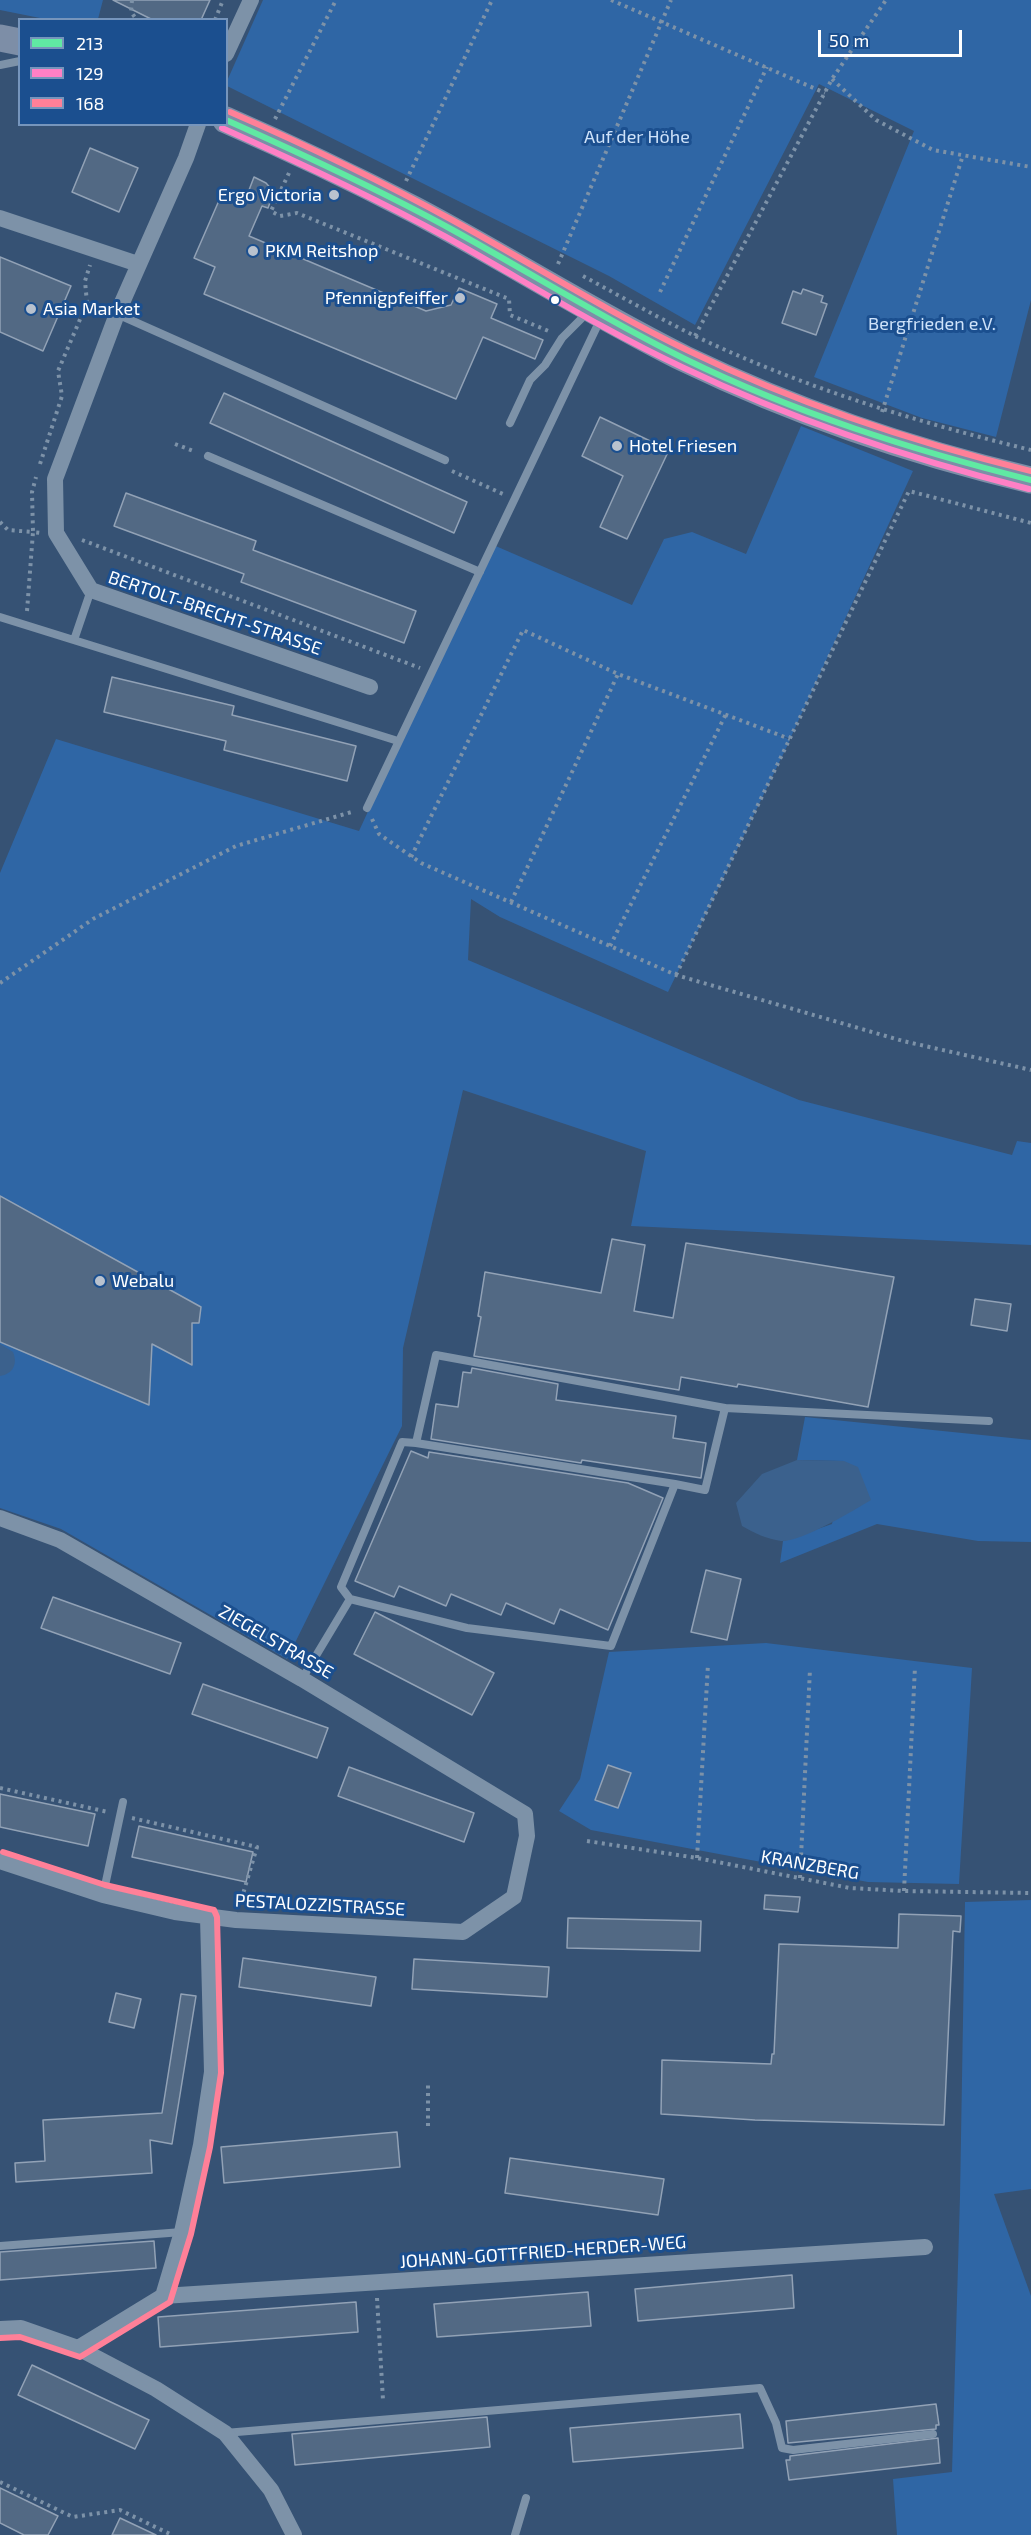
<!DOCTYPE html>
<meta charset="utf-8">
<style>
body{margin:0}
#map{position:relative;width:1031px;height:2535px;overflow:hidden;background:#365274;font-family:"Exo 2",sans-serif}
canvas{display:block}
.legend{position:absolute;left:18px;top:18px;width:210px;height:108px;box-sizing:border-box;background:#1b4f8f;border:2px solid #7695bc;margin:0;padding:8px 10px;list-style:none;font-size:18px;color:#fff}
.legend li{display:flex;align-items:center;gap:12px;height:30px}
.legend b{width:30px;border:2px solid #7695bc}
.scale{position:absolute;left:818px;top:30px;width:144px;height:27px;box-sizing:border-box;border:3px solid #fff;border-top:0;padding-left:8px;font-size:18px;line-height:21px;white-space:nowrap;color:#fff;-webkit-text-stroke:4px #1b4f8f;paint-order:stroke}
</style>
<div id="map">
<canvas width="1031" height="2535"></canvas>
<ul class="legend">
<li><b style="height:8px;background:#60e9a3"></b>213</li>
<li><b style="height:8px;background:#ff80c5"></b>129</li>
<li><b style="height:8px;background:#ff8098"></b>168</li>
</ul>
<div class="scale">50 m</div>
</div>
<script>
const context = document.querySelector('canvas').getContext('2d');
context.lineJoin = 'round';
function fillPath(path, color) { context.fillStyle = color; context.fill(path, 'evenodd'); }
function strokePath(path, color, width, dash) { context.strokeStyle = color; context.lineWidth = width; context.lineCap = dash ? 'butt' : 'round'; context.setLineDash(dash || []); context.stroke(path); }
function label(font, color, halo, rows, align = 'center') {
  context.font = font + ' "Exo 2",sans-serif'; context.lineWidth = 6; context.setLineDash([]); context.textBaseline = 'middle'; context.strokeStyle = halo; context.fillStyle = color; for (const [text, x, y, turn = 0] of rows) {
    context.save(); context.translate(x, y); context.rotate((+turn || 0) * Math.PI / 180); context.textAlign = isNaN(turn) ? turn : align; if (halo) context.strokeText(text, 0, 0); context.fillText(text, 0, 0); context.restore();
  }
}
const green = new Path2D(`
 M0,0H103L98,19H45L0,10Z
 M263,0H1031V300L996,437L922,418L814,377L914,131L819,84L695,325L609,276L227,86V81Z
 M801,426L913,471L790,739L772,731L790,740L668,992L500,917L471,899L468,960L799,1100L1012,1155L1017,1141L1031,1143V1245L631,1226L646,1151L463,1090L403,1348L402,1426L287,1659L61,1529L0,1508V873L56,739L359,831L491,544L632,605L664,539L692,532L746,554Z
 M805,1417L1031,1440V1542L978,1541L877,1524L780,1563L783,1541L832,1524L844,1461L797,1460Z
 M766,1643L972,1668L959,1884L868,1882L591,1830L559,1811L580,1779L609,1652Z
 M1031,1900V2189L994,2194L1031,2296V2535H897L893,2479L952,2472L960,2196L965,1902Z`);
const water = new Path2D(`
 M0,1344L13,1352C18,1364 13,1374 0,1376Z
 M797,1460L844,1461L858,1467L871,1500C853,1511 801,1542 781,1541C767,1539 754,1533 742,1526L736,1503L762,1474Z`);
const building = new Path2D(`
 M113,0H210L201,20H153Z
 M90,148L138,168L119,212L72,192Z
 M254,177L266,183L274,192L268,208L262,206L249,236L426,311L451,305L459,288L497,304L491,318L543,340L535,359L483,337L456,399L204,294L215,267L194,258L224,189L246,198Z
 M0,257L71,286L43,351L0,332Z
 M803,289L823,296L821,302L827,304L816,335L782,323L793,291L801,294Z
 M224,393L467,502L454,533L210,423Z
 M600,417L669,450L627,539L600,527L623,476L582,456Z
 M126,493L256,541L253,550L416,611L404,643L241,582L244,574L114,526Z
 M112,677L234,706L232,715L356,746L347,781L224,750L226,741L104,712Z
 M0,1196L201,1307L199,1323H192V1365L152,1344L149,1405L0,1342Z
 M612,1239L645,1245L634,1311L673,1318L686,1243L894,1277L868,1407L738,1384L737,1387L681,1377L679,1390L474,1356L481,1317L478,1316L485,1272L601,1293Z
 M975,1299L1011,1304L1007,1331L971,1325Z
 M472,1368L558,1384L556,1400L676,1416L673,1438L706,1443L701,1478L582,1460L581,1463L431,1439L436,1404L458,1407L463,1372L471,1373Z
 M411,1451L428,1458L429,1452L628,1483L663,1498L608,1630L560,1609L554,1624L506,1603L501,1615L451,1594L446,1606L399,1586L394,1597L355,1581Z
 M706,1570L741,1579L727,1640L691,1632Z
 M53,1597L181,1643L170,1674L41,1628Z
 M375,1612L494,1673L472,1715L354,1654Z
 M203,1684L328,1728L317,1758L192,1714Z
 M608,1765L631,1773L618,1808L595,1800Z
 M349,1767L474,1813L464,1842L338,1796Z
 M0,1794L95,1814L88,1846L0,1827Z
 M139,1826L253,1852L246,1882L132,1857Z
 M765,1895L800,1897L798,1912L764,1909Z
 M899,1914L961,1916L960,1932L953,1931L944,2125L755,2120L661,2114L662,2060L771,2064L772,2054H774L779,1944L898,1948Z
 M568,1918L701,1921L700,1951L567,1948Z
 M243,1958L376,1977L371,2006L239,1987Z
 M414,1959L549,1967L547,1997L412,1989Z
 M116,1993L141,1999L134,2028L109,2022Z
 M181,1994L196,1996L172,2144L150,2140L152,2173L16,2182L15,2163L45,2161L43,2120L162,2113Z
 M397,2132L400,2167L224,2183L221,2147Z
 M510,2158L664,2179L658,2215L505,2193Z
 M154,2241L156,2268L0,2280V2252Z
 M792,2275L794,2308L638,2321L635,2289Z
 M588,2292L591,2326L437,2337L434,2304Z
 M356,2302L358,2332L160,2347L158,2317Z
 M32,2365L149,2420L135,2449L18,2395Z
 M936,2404L939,2425H936V2429L788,2443L786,2421Z
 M740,2414L743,2448L573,2462L570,2428Z
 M487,2417L490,2447L295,2465L292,2434Z
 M938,2438L940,2463L789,2480L786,2460H790V2456Z
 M0,2488L58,2516L48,2535H24L0,2523Z
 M120,2518L156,2535H112Z`);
const path = new Path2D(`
 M132,0L131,12L137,20
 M611,0L825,93
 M215,20L223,0
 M832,79L876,120L933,150L1031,167
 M275,119L336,0
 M289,173L271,211L280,216L297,213L509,299L510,315L551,332
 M406,181L492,0
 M558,264L671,0
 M583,276C620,296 657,317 695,336C802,387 916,422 1031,450
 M660,292L767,67
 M87,303L85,281L90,265
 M695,336L832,79L886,0
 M882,412L963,155
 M175,444L196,452
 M40,464L62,396L58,371L87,303L103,309
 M452,471L503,494
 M0,522L8,530L33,532L32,492L36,477
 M82,540L420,668
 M27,611L33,532L41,533
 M372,819L379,834L421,863L676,975L903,1041L1031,1070
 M411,857L523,630L618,674L790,739
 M511,902L618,674
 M610,946L726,714
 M676,975L909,491L1031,523
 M0,983L93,919L236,846L355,811
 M0,1788L108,1812
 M132,1818L257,1847L240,1904
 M587,1841L697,1858L850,1888L904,1891L1031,1893
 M697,1858L708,1664
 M800,1878L810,1669
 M904,1891L915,1667
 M428,2126V2081
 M377,2298L383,2400
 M0,2482L73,2517L120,2510L172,2535`);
const service = new Path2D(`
 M0,65L20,61
 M117,314L445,460
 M510,423L530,380L545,365L562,338L588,312
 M208,456L480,572
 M0,617L398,741
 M74,640L91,590
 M367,808L601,318
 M675,1484L705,1490L725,1408
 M350,1599L341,1587L402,1442L416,1443
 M302,1679L350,1599L467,1628L611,1646L675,1484L416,1443L436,1355L725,1408L989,1421
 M103,1895L123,1802
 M0,2246L182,2232
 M225,2433L760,2388L776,2423L782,2448L793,2450L933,2434
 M515,2535L526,2498`);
const minor = new Path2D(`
 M226,54L251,0
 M198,124L186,158L117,314L55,479L56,533L91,590L370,687
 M0,218L138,264
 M0,1518L60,1540L302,1679L525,1814L527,1836L514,1897L463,1932L236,1920L175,1912L103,1895L0,1861
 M163,2296L925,2247
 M0,2329L21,2328L78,2348L156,2389L225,2433L271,2490L294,2535
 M78,2348L163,2296L182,2232L201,2145L212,2072L208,1917`);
const primary = new Path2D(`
 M0,38L20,42
 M226,120C290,148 353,178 415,210C506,258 592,313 685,359C795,412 912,452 1031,480`);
const bus1 = new Path2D(`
 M226,120C302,154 378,189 451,229C529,272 605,320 685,359C795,413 912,450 1031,480`);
const bus2 = new Path2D(`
 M222,128C298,162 373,197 446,237C525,281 602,330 684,368C795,421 910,459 1029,489`);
const bus3 = new Path2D(`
 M230,112C306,145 381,181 454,221C532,264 608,312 689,351C798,404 913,442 1031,471
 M0,2338L20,2337L80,2357L170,2302L191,2234L210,2147L221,2073L217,1917L214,1910L105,1885L3,1852`);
const markers = [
 [334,195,6,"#b9c2ce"],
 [253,251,6,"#b9c2ce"],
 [460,298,6,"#b9c2ce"],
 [555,300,5,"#fff"],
 [31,309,6,"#b9c2ce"],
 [617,446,6,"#b9c2ce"],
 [100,1281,6,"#b9c2ce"]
];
const parkNames = [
 ["Auf der Höhe",637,137],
 ["Bergfrieden e.V.",932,324]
];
const poiNames = [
 ["Ergo Victoria",322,195,"right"],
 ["PKM Reitshop",265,251],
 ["Pfennigpfeiffer",448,298,"right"],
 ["Asia Market",43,309],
 ["Hotel Friesen",629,446],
 ["Webalu",112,1281]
];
const streetNames = [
 ["BERTOLT-BRECHT-STRASSE",215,613,19],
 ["ZIEGELSTRASSE",276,1642,30],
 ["KRANZBERG",810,1865,10],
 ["PESTALOZZISTRASSE",320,1905,3],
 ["JOHANN-GOTTFRIED-HERDER-WEG",543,2252,-4]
];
fillPath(green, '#2f66a5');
fillPath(water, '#3b618d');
fillPath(building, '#526984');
strokePath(building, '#92a2b6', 1.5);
strokePath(path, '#7d92a8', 4, [3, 4.5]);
strokePath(service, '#7d92a8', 8);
strokePath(minor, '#7d92a8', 16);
strokePath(primary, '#7d8ea7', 27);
strokePath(bus1, '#60e9a3', 6);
strokePath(bus2, '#ff80c5', 6);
strokePath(bus3, '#ff8098', 6);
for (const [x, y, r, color] of markers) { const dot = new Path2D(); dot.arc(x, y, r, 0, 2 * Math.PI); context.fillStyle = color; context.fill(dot); strokePath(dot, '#1b4f8f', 2); }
label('18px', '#cfe3fa', '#1b4f8f', parkNames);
label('18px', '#fff', '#1b4f8f', poiNames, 'left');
label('18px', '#fff', '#1b4f8f', streetNames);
</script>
